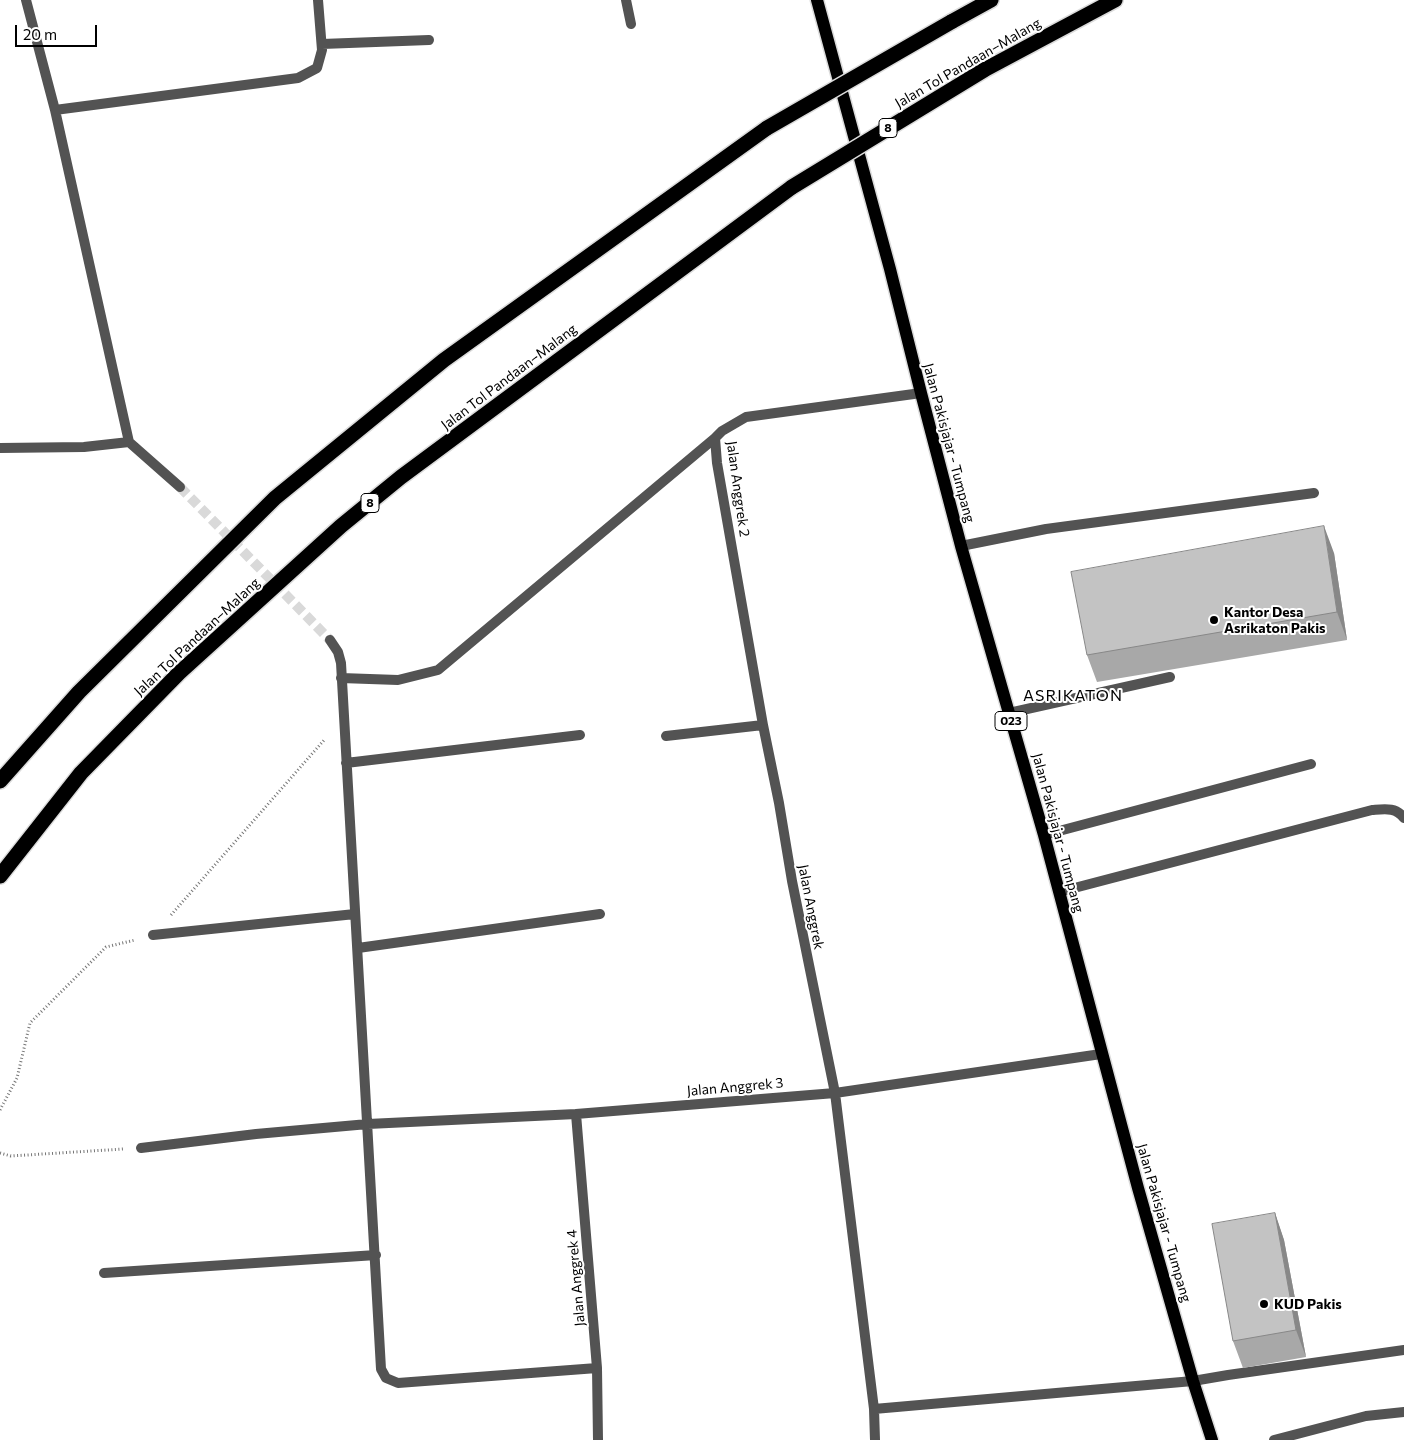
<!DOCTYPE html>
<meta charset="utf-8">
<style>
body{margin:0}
#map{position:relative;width:1404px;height:1440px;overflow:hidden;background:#fff;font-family:Commissioner,sans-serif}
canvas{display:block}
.scale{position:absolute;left:15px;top:25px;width:82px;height:22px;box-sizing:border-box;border:2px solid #000;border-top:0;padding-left:6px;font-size:15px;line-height:18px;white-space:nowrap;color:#000;-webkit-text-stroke:4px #fff;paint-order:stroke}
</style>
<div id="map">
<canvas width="1404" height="1440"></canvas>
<div class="scale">20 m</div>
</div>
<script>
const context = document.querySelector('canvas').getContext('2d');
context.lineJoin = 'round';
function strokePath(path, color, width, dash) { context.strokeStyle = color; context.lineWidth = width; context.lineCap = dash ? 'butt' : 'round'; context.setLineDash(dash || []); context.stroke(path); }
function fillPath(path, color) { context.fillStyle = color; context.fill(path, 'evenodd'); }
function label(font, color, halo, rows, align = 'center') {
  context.font = font + ' Commissioner,sans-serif'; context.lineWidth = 4; context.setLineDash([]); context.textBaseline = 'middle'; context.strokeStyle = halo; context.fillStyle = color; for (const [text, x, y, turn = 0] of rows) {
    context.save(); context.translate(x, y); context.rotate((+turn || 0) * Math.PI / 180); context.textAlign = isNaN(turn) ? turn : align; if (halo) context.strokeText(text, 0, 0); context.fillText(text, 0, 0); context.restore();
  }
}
const minorTunnel = new Path2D(`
 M180,487L330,640`);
const path = new Path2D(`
 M171,915L325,739
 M0,1110L17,1078L30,1023L106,947L135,940
 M0,1153L11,1156L123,1149`);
const service = new Path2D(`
 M961,546L1046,529L1314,493
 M1009,713L1170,677
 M1044,835L1311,764
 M1193,1381L1228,1375L1404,1350`);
const minor = new Path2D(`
 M26,0L55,110L129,442L180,487
 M626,0L631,24
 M322,44L429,40
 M55,110L298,78L317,68L322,50L318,0
 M0,448L84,447L129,442
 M330,640L338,652L341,663L381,1369L386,1378L398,1383L597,1368
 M341,678L398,680L438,670L715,438
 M666,736L763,725
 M346,763L580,735
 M1059,892L1372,810C1385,809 1396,807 1404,818
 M153,935L355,914
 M358,948L600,914
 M576,1114L597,1368L598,1440
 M141,1148L256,1134L368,1124L576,1114L835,1093L1101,1054
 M104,1273L376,1255
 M874,1409L1193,1381
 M875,1440L874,1409L835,1093L792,881L779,803L763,725L717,463L715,438L722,431L746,417L921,393
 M1274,1440L1366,1416L1404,1412`);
const primary = new Path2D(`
 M817,0L890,269L921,393L961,546L1044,835L1138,1188L1193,1381L1212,1440`);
const motorway = new Path2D(`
 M951,22L991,0
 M984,70L1115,0
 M0,781L79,692L275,498L444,360L767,128
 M0,876L81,773L179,673L341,526L401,477L792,187`);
const motorwayBridge = new Path2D(`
 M767,128L951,22
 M792,187L984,70`);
const wall = new Path2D(`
 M1334,553L1347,640L1097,682L1087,655Z
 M1275,1213L1284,1240L1306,1357L1243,1368L1233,1341Z`);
const shadedWall = new Path2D(`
 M1324,526L1334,553L1347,640L1337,612Z
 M1275,1213L1284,1240L1306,1357L1296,1330Z`);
const building = new Path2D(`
 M1324,526L1337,612L1087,655L1071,572Z
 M1275,1213L1296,1330L1233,1341L1212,1224Z`);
const markers = [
 [1214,620,5,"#000"],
 [1264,1304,5,"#000"]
];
const shields = [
 [888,128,18],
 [370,503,18],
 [1011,721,32]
];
const shieldNames = [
 ["8",888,128],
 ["8",370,503],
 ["023",1011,721]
];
const streetNames = [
 ["Jalan Tol Pandaan–Malang",968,63,-30],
 ["Jalan Tol Pandaan–Malang",509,377,-37],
 ["Jalan Pakisjajar - Tumpang",949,443,75],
 ["Jalan Anggrek 2",738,489,82],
 ["Jalan Tol Pandaan–Malang",197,637,-43],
 ["Jalan Pakisjajar - Tumpang",1058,833,75],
 ["Jalan Anggrek",811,907,79],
 ["Jalan Anggrek 3",735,1087,-5],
 ["Jalan Pakisjajar - Tumpang",1164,1223,74],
 ["Jalan Anggrek 4",576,1278,-95]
];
const poiNames = [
 ["Kantor Desa",1224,612],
 ["Asrikaton Pakis",1224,628],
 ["KUD Pakis",1274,1304]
];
const quarterNames = [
 ["ASRIKATON",1073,696]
];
strokePath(minorTunnel, '#d9d9d9', 10, [10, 5]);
strokePath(primary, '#dbdbdb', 15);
strokePath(motorway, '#dbdbdb', 18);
strokePath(path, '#757575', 3, [1, 2.5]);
strokePath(service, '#535353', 10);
strokePath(minor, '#535353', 10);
strokePath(primary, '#000', 12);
strokePath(motorway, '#000', 15);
strokePath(motorwayBridge, '#dbdbdb', 18, []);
strokePath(motorwayBridge, '#000', 15);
fillPath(wall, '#a8a8a8');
fillPath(shadedWall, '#888');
fillPath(building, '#c3c3c3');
strokePath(building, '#888', 1);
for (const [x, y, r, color] of markers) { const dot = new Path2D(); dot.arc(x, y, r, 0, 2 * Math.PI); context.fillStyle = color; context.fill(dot); strokePath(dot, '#fff', 2); }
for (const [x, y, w] of shields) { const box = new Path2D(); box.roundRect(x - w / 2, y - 9.5, w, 19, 4); context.fillStyle = '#fff'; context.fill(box); strokePath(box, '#000', 1); }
label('bold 12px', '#000', null, shieldNames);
label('14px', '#000', '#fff', streetNames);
label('bold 14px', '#000', '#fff', poiNames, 'left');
context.letterSpacing = '1px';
label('16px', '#000', '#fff', quarterNames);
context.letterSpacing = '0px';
</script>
